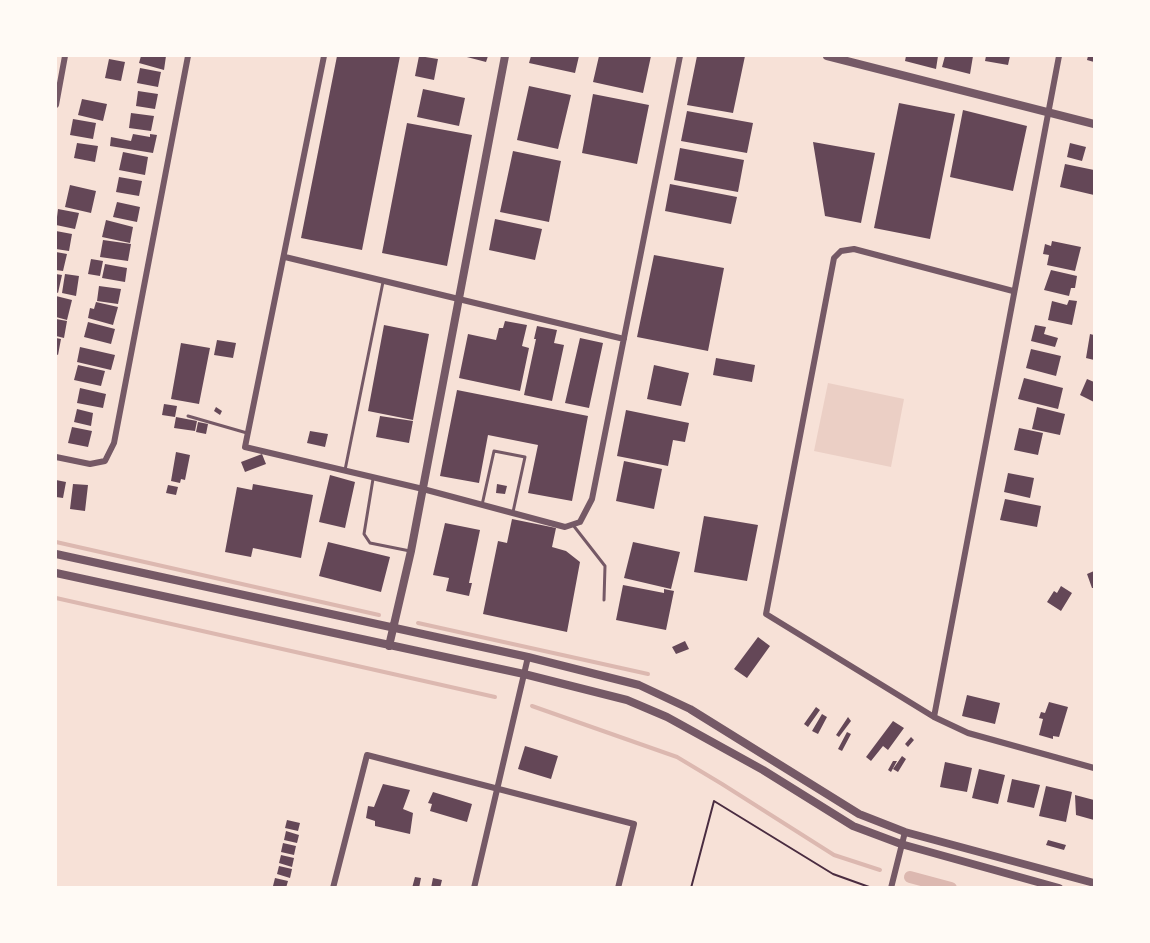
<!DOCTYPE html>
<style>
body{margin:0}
#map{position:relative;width:1150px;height:943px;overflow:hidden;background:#f7e1d7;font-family:"Exo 2",sans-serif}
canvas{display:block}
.frame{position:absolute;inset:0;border:57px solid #fffaf5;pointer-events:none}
</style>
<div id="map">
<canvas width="1150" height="943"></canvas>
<div class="frame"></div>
</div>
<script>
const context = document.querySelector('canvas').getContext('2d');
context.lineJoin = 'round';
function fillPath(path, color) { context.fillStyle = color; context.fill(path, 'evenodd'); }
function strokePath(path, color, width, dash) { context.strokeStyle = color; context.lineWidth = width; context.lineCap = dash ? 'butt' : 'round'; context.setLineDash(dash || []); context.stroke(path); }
const green = new Path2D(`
 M828,383L904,399L891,467L814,451Z`);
const stream = new Path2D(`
 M56,542L379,615
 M56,598L495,697
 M418,623L648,674
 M532,706L677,757L722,784L834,855L880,870`);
const canal = new Path2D(`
 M910,877L951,888`);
const building = new Path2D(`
 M141,56H166L164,70L139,63Z
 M337,56H400L362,250L301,238Z
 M419,56L438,59L434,80L415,76Z
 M463,56H488L486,62Z
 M531,56H579L575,73L529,63Z
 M599,56H651L643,93L593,82Z
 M697,56H745L733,113L687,105Z
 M906,56H938L936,69L905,61Z
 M945,56H973L970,74L942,67Z
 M986,56H1010L1008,65L985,61Z
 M1088,56H1094V62L1087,60Z
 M109,59L125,62L121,81L105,78Z
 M140,68L161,72L158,87L137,83Z
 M529,86L571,95L558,149L517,140Z
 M423,89L465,98L459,126L417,117Z
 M138,91L158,94L155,109L136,106Z
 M593,94L649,105L637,164L582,153Z
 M82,99L107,104L103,121L78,115Z
 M899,103L955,114L930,239L874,228Z
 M963,110L1027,126L1013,191L950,177Z
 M687,111L753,123L747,153L681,141Z
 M131,113L154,116L151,131L129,128Z
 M73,119L96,123L93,139L70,135Z
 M407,123L472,135L447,266L382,253Z
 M133,134L150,137V134L157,135L153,153L110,146L111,137L131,141Z
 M813,142L875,153L861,223L825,216Z
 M77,143L98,146L95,162L74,158Z
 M1070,143L1086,147L1082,161L1067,157Z
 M680,148L744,160L738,192L674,180Z
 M513,151L561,161L549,222L500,212Z
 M123,152L148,157L145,175L119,170Z
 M1065,164L1094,170V195L1060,187Z
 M119,177L142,181L139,196L116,192Z
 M670,184L737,197L731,224L665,211Z
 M70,185L96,191L91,213L65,207Z
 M117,202L140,207L137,222L113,217Z
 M58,209L79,213L75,229L56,225Z
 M495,219L542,229L535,260L489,250Z
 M106,220L133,227L130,243L102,237Z
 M56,231L72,234L69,251L56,249Z
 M103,240L131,244L128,261L100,257Z
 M1052,241L1081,247L1075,271L1047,265L1049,255L1043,254L1045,244L1051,246Z
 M56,252L67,254L63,271L56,270Z
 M654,255L724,268L708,351L637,337Z
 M91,259L103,261L100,276L88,274Z
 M105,264L127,268L125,282L102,278Z
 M1051,270L1077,276L1075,288H1071L1069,296L1044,290Z
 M56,274L62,275L58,293L56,292Z
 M65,274L79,276L76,296L62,293Z
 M99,286L121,289L118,304L97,301Z
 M56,296L72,300L67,320L56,317Z
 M1069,300L1077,301L1072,325L1048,320L1052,301L1067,305Z
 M96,302L118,307L113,325L88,318L90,308L94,309Z
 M56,319L67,321L64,338L56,336Z
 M505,321L527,325L522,346L529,348L520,391L459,378L468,334L496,340L499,328H503Z
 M88,322L115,329L111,344L84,337Z
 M384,325L429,334L413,420L368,411Z
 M1035,325L1046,327L1044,334L1058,338L1055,347L1031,341Z
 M537,326L557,330L554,343L564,345L552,401L524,395L536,339H534Z
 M1090,334L1094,335V360L1086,358Z
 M56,338L61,339L58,355L56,354Z
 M580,338L603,343L589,408L565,403Z
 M217,340L236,343L233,358L214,355Z
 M181,343L210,348L199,404L171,399Z
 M80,347L115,355L111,370L77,362Z
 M1031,349L1061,356L1056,376L1026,368Z
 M716,358L755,365L752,382L713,375Z
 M78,365L105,371L101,386L74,380Z
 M654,365L689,373L681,406L647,399Z
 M1024,378L1063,388L1058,409L1018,399Z
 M1087,379L1094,382V402L1080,395Z
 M80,388L106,394L103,408L77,403Z
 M457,390L588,416L572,501L528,493L538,445L488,435L479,483L440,476Z
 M164,404L177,406L175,417L162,415Z
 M216,407L222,411L220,415L214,411Z
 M1037,407L1065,414L1060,435L1032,429Z
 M77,409L93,413L91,426L74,422Z
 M626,410L689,423L685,442L673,440L668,466L617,456Z
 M380,416L413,421L409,443L376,437Z
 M176,417L197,421L195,431L174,428Z
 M198,422L208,424L206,434L196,432Z
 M72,427L92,431L88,447L68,443Z
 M1019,428L1043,433L1038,455L1014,450Z
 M310,431L328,434L325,447L307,443Z
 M176,452L190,455L185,480L181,479L180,483L171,481Z
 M262,454L266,464L245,472L241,462Z
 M624,461L662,469L654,509L616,501Z
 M1008,473L1034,478L1030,498L1004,492Z
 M330,475L355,482L345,528L319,522Z
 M56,480L66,482L63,498L56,497Z
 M73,484L88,485L85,511L70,509Z
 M253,484L313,495L301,558L253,548L251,557L225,552L237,487L252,490Z
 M497,484L507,486L505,494L496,493Z
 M168,485L178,487L176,495L166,493Z
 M1005,499L1041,506L1037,527L1000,520Z
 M704,516L758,525L747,581L694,572Z
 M512,519L556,528L552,547L566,551L580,562L567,632L483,614L498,541L507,543Z
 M445,523L480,530L469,583H472L469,596L446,591L449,578L433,575Z
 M328,542L390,557L381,592L319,576Z
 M633,542L680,552L671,589L624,578Z
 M1094,571V588H1092L1087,574Z
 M623,585L664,593V589L674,591L666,630L616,620Z
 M1061,586L1072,593L1061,611L1047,602L1054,591L1057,593Z
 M758,637L770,646L747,678L734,669Z
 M685,641L689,649L676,654L672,647Z
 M967,695L1000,703L995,724L962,716Z
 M1049,702L1068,707L1059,737L1053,736V739L1039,735L1043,719L1039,718L1041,712L1045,713Z
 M816,707L820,710L808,727L804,724Z
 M822,714L827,717L818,734L812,731Z
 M848,717L851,721L839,737L836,735Z
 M893,721L904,728L888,750L883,746L871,761L866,757Z
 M847,732L851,734L842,751L838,749Z
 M911,737L914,740L908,747L905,744Z
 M525,746L558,756L551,779L518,769Z
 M902,756L906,759L898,772L893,769Z
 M893,761H897L891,772L888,770Z
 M945,762L972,768L967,792L940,787Z
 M979,769L1005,775L998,804L972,798Z
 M1012,779L1040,785L1034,808L1007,802Z
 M383,784L410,790L403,809L413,813L410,834L375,826V821L366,818L368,806L374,807Z
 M1046,786L1072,792L1066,822L1039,816Z
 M433,792L472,804L467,822L430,811L432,804L428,803Z
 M1075,795L1094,800V820L1076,815Z
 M287,820L300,823L298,831L285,828Z
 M286,831L299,835L297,843L284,840Z
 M1048,840L1066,845L1064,850L1046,845Z
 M283,843L296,846L294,855L281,852Z
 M281,855L294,858L292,867L279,863Z
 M279,866L292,869L290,878L277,874Z
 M415,877L421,878L419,888H412Z
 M275,878L288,881L286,888L273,886Z
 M433,878L442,880L440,888H431Z`);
const path = new Path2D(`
 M691,888L714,801L833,874L872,888`);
const service = new Path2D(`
 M188,416L247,433
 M345,470L383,282
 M373,479L364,534L370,543L410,551
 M482,505L494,451L525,457L513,512
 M573,525L605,566L604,600`);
const minor = new Path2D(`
 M324,56L245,447L423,489L565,527L580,522L592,499L680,56
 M56,105L65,56
 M285,257L624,339
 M1013,291L854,249L841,251L834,258L766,614L934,717L968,733L1094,768
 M56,457L90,464L105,461L114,443L188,56
 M934,717L1059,56
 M333,888L367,755L634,824L618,888
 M474,888L528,657
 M891,888L905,832`);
const tertiary = new Path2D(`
 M827,56L1094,124
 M56,554L528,657L639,685L690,709L859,814L905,832L1094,883
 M56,573L524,674L627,700L667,717L763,770L853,826L901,844L1059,888
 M389,646L411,551L505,56`);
fillPath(green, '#ebcfc5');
strokePath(stream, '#dcb8b0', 4);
strokePath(canal, '#dcb8b0', 12);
fillPath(building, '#644757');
strokePath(path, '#4a2c40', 2);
strokePath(service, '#755966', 3);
strokePath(minor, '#755966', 6);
strokePath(tertiary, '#755966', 8);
</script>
